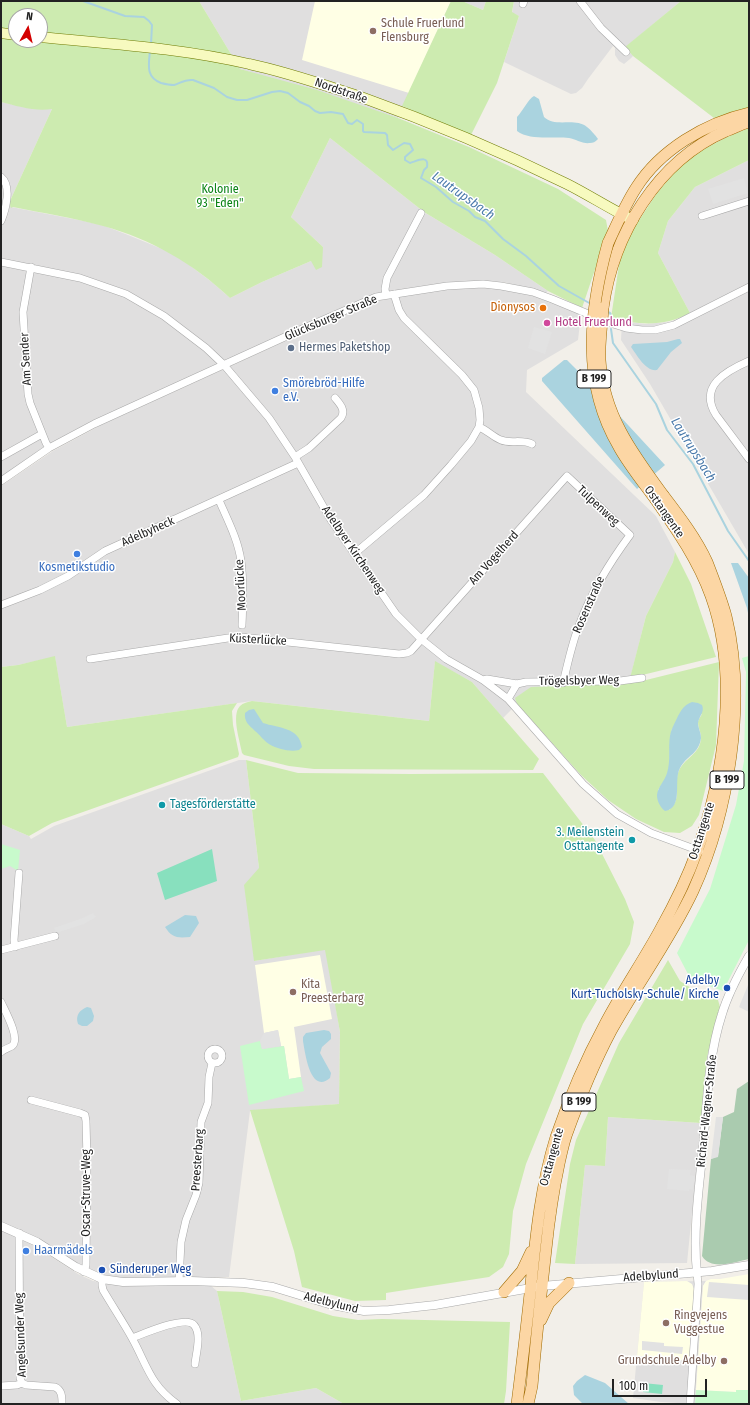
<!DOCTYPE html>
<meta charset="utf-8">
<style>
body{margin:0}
#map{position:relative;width:750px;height:1405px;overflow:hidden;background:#f2efe9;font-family:"Fira Sans Condensed",sans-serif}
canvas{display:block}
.frame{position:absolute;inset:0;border:2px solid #222;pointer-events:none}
.north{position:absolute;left:8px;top:8px;width:40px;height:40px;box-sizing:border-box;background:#fff;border:1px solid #a7a7a7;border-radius:50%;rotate:8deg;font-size:11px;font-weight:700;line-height:16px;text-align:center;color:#222}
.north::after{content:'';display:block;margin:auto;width:14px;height:18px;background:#d40000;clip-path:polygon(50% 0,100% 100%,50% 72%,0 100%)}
.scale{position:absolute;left:612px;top:1379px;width:95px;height:18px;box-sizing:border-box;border:2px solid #222;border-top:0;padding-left:5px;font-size:12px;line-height:14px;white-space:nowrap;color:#222;-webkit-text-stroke:3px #fff;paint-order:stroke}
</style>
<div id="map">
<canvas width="750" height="1405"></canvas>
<div class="frame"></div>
<div class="north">N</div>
<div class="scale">100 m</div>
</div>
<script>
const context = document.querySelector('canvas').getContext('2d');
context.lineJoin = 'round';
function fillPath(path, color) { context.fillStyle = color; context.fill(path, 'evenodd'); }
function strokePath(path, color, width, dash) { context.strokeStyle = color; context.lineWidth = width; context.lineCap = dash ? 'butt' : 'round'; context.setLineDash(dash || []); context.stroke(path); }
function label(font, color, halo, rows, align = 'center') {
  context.font = font + ' "Fira Sans Condensed",sans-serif'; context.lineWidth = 3; context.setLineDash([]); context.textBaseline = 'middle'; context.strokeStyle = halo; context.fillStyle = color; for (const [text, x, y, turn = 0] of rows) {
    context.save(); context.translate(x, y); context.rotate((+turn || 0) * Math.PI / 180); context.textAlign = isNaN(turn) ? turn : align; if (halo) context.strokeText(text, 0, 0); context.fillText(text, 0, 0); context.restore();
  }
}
const residential = new Path2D(`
 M199,1H451L398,118L240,69Z
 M462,1H486L483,10Z
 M514,1H681L626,47L633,56L630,59L624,64L619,61L615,55V48L613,46L588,79L582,88L576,93L571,94L504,62L519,16L512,13Z
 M1,102L30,108L52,109L9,203L11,207L84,221L105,226L128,235L165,250L184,261L213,283L230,298L262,282L311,261L323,247L291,217L330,138L424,212L495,255L548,291L546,293L504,282L474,281L453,283L376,294L92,422L1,478Z
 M749,160V554L650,384L621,340L622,321L645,324L668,322L680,319L690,313L658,253L668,221L695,187Z
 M486,287L524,293L553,302L581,314L578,340L527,370L526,392L656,516L675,552L673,562L646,616L629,683L517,704L503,718L472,682L435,662L429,721L252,701L67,727L55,657L18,665L1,667V486L53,451L103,424L334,319L378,301L404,295L456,288Z
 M239,760H246L259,868L254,961L326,949L340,1032L339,1104L250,1111L229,1277L124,1278L101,1274L79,1265L1,1223V824L29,836L31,839L54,826Z
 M608,1117L701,1123L687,1263L575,1264L585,1165L605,1166Z
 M1,1230L27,1241L78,1274L93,1281L132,1285H210L217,1291L241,1401L316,1388L344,1404H1Z
 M706,1281L703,1286L695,1404L661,1402L633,1398L644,1282Z`);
const education = new Path2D(`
 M315,1H451L409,93L302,60Z
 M320,955L332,1019L294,1027L301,1077L289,1079L284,1046H281L278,1030L264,1033L255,965Z
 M749,1274V1390H736V1392L696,1390L703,1286L706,1281L711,1279H720Z
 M687,1281L692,1284L694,1289L689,1361L637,1356L644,1282Z`);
const grass = new Path2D(`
 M1,1H199L240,69L317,90L398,118L469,147L558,189L606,220L608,231L582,308L548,291L495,255L424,212L330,138L291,217L323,247L322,267L316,270L311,261L262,282L230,298C194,264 151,239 103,226C74,218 43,213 13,207L11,208L9,203L52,109C36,112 17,106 1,102ZM16,16H40V40H16Z
 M451,1H462L483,10L486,1H514L512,12L519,16L497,83L471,135L402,106Z
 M681,1H749V109L714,118L633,56L625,47Z
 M749,128V160L695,187L668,221L658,253L690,313C665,327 638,325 611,318L620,258L632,231L657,193L676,171L697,153L725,138Z
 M675,552L691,584L716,657L630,678L646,616L673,562Z
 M55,656L67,727L237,703L232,711L233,725L239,754L238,757L52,823L29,836L1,824V667L18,665Z
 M435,661L472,682L539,759L533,770L314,769L289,766L244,755L242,753C240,741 231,715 240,706C243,703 248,702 252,701L429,721Z
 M719,662L716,745L699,815L692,826L680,833L664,832L636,819L608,800L581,775L517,704L515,698L531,687L629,683L642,681ZM702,714C701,716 698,720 698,722C698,730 703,733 700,744C696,756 682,760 678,773C674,786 682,800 669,810L658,790C661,785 665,781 667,776C672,763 668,743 672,729Z
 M246,760L298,773L411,774L543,773L595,840L625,899L634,922L630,944L583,1024L526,1164L513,1211L509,1254L503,1267L489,1277L386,1293V1300L355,1301L302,1287L294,1251L250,1110L339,1104L340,1032L325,950L254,961L244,885L259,868Z
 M668,960L680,981L699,993L718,1000L720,1007L707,1057L701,1123L608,1117L605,1166L585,1165L575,1264L555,1263L570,1164L576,1140L619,1043Z
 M217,1291L243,1292L272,1297L333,1316L358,1320L382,1319L510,1322L506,1391L504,1404H344L316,1388L241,1401Z`);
const cemetery = new Path2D(`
 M749,1081V1259C735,1262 711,1271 702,1256L711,1159L718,1156L723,1117L734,1112L737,1089Z`);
const park = new Path2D(`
 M749,656V940L723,991L704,984L689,976L677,953L710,889L736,805L744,761L746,672L742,658Z
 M1,844L20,850L18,871L10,866L1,869Z
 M260,1041L262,1049L284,1046L289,1079L301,1077L304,1091L249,1105L240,1046Z
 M696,1390L736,1392V1390H749V1404H695Z`);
const pitch = new Path2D(`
 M212,849L217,881L165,900L157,873Z
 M643,1383L663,1385L662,1394L643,1392Z`);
const parking = new Path2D(`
 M744,178L748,193L713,204L708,189Z
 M534,327L552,332L545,354L528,348Z
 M93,913L96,917L84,924L56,933L54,928L83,918Z
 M748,985H749V1012L739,1007Z
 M278,1030L281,1046L262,1049L260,1041L264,1033Z
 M716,1117H723L718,1157L711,1159Z
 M669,1169L691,1170L690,1175L695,1176L693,1190L689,1189V1191L667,1189Z
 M709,1282L749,1285V1300L707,1297Z
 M642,1341L664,1343V1346L683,1347L682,1354L642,1350Z`);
const water = new Path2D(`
 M534,96L539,99L544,117C555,128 575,117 587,127C591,130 595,135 598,139C595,142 593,143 590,143C582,144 576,139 569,138C553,136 530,141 517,131V117C523,111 528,99 534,96Z
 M678,339H680L682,343L671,352L657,370C646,372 637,355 631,347L633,344L667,342Z
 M564,360H567L580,373L665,465L637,489L542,381V378Z
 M731,563H738L749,578V618L747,608Z
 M692,702L698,703L702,705C705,712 699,716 698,723C698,728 701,732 701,738C699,754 687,755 680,768C673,780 684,808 665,811C660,807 657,801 657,795C658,786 665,781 667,773C671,761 668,748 670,736C671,729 675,723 678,716C682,709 684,705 692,702Z
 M254,709L263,723C278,728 299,727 302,747L299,750C290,752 277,749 269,744C264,741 260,735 255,731C249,725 244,722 245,713L249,710Z
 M185,915L196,916L199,923L190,937C177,938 172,938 165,927Z
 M87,1007L91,1008L94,1016L93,1021L87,1026H82L78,1024C75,1015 80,1010 87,1007Z
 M324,1030L329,1031L331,1034V1039L322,1047L320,1053L331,1073L330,1078C310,1095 305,1052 303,1041V1037L306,1033Z
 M585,1375L605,1383L629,1404H583L574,1395L573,1386L577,1381Z`);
const stream = new Path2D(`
 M83,1L125,16L144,17L149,21L152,25L151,44
 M150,50C149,64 145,77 161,83C165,84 170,85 174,85C180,83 186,79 193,80L214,88L227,97L237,100H247L272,92L280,91L288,93L300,102L309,106L315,111L320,113L331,112L343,114L348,123L352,124L357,120L363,124V131L364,132L385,133L387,135L388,145L393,150L404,143L410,144L413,150L405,157V160L410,163C417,161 429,154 427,167L424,170L421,178L436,187L453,202L469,211L475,217L485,221L503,239L526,256L559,286L591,304
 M606,311L610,313L612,317
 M611,329L613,343L656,404L667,430L693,464L728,531L749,561`);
const minor = new Path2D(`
 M580,1L601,28L626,52
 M523,4L524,1
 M1,177C12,186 6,209 1,221
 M702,216L749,201
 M1,262L80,278L126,294L164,316L206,348L224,365L269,418L295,457L331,520L396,614L421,639L446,659L483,680L508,699L583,784L617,814L651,833L700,851
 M31,267L23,312L28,394L30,403L46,443L49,448
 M386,295L385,289L387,278L421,213
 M749,361C726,371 698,386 716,415L749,459
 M479,427C487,430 493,437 501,440C510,444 522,439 532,444
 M1,457L42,434
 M295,457L309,448L341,418C346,410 340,404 335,398
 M1,481L49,448L94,424L300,330L376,297L447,286L483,284L501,286L533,292L552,299L610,323L626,328L642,330H655L674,325L749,287
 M219,500C227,519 238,539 241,561C244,582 243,604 242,625
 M354,554L424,495L451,465L471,441L479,427L480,420L479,408L474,390L462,375L404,318L399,310L394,294
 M1,605L40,590L68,576L105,551L298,463
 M90,659L228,638L241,637L399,654L407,653L411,651L567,476L630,535C610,562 592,591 580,623C572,642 568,663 563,683
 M483,680L487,679L517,684L526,682L620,681L642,678
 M508,699L517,684
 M15,947L14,940L19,873
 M1,950L55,936
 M1,1002C5,1011 21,1039 12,1046C9,1048 4,1049 1,1052
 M208 1056a7 7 0 1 1 14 0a7 7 0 1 1-14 0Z
 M31,1100L80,1113L85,1115L86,1121L87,1159L86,1265L84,1272
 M19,1233L20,1378L22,1383L26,1385L55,1387C62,1390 62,1397 62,1404
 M102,1279V1285L103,1290C113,1307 123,1322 132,1338C147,1365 150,1385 177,1404
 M179,1281L181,1242L186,1220L196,1195L199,1183L201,1122L208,1103L209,1077L212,1063
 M132,1338C143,1334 186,1315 194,1325C202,1334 196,1353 195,1364
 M1,1386L17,1385L22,1383
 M690,1404L698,1284L697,1273`);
const tertiary = new Path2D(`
 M1,1226L37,1242L76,1267L102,1279L123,1282L191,1281L244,1283L273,1287L332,1305L364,1311L389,1310L435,1305L542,1286L712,1271L749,1265
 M697,1273C693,1236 698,1194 702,1158C707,1110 707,1060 722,1014C728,994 738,975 749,956`);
const secondary = new Path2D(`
 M1,33L16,35
 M40,37C110,44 181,48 249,64C287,72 324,85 361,97C431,122 500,151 567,184C589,195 610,209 633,220`);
const primary = new Path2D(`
 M608,243C617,224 625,205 636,188C660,150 705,123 749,113
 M603,308C613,235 657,161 726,131C734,128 741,124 749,122
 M504,1292L522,1271L531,1252
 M541,1320L549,1303L569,1283
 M517,1404C522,1364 527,1324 531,1284C536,1234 541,1185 556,1137C569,1099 585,1061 604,1026C621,993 642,963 660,930C674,905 687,879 697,851C725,774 739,674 711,596C698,560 677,530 656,500
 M528,1404L532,1386C536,1340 541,1294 546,1249C549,1220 553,1192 559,1164C561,1155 563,1145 566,1136C579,1100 593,1065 611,1031C637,984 670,940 693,891C729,812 747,701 726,616C721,598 714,580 707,562C696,538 679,516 663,495`);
const primaryBridge = new Path2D(`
 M608,243C589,311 581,383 619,447C629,465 643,482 656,500
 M603,308C602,325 599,343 600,360C603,414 632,453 663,495`);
const markers = [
 [373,31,4,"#8d6e63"],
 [543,308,4,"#e8710a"],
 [547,323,4,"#d1479c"],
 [291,348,4,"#5c6f8a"],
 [275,391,4,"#3f7fe0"],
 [77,554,4,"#3f7fe0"],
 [162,805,4,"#0f9aa8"],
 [632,840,4,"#0f9aa8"],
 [727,988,4,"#1a4fb4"],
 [293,992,4,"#8d6e63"],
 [26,1251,4,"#3f7fe0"],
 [102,1270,4,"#1a4fb4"],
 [666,1323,4,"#8d6e63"],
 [724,1361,4,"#8d6e63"]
];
const shields = [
 [594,379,34],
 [727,780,34],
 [579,1102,34]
];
const shieldNames = [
 ["B 199",594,379],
 ["B 199",727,780],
 ["B 199",579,1102]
];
const educationNames = [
 ["Schule Fruerlund",381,24],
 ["Flensburg",381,38],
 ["Kita",301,985],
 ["Preesterbarg",301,999],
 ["Ringvejens",674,1316],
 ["Vuggestue",674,1330],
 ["Grundschule Adelby",716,1361,"right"]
];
const streetNames = [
 ["Nordstraße",341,91,19],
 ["Glücksburger Straße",331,318,-23],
 ["Am Sender",26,359,-93],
 ["Tulpenweg",598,506,43],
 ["Osttangente",664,512,55],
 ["Adelbyheck",148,532,-24],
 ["Adelbyer Kirchenweg",353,550,56],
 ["Am Vogelherd",494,558,-48],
 ["Moorlücke",241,585,-93],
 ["Rosenstraße",589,605,-66],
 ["Küsterlücke",258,640,3],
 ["Trögelsbyer Weg",579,681,-1],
 ["Osttangente",702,831,-72],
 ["Richard-Wagner-Straße",707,1111,-84],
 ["Osttangente",552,1157,-74],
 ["Preesterbarg",198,1160,-86],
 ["Oscar-Struve-Weg",87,1193,-90],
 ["Adelbylund",651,1276,-4],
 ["Adelbylund",331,1303,14],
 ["Angelsunder Weg",21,1335,-92]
];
const parkNames = [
 ["Kolonie",220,190],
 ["93 \"Eden\"",220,204]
];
const foodNames = [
 ["Dionysos",535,308]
];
const hotelNames = [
 ["Hotel Fruerlund",555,323]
];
const serviceNames = [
 ["Hermes Paketshop",299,348]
];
const shopNames = [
 ["Smörebröd-Hilfe",283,384],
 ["e.V.",283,398],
 ["Kosmetikstudio",77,568,"center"],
 ["Haarmädels",34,1251]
];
const cultureNames = [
 ["Tagesförderstätte",170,805],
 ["3. Meilenstein",624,833,"right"],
 ["Osttangente",624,847,"right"]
];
const transitNames = [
 ["Adelby",719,981],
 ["Kurt-Tucholsky-Schule/ Kirche",719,995],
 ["Sünderuper Weg",110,1270,"left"]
];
const waterNames = [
 ["Lautrupsbach",463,196,35],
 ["Lautrupsbach",693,450,58]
];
fillPath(residential, '#e0dfdf');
fillPath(education, '#ffffe5');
fillPath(grass, '#cdebb0');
fillPath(cemetery, '#aacbaf');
fillPath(park, '#c8facc');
fillPath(pitch, '#88e0be');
fillPath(parking, '#e2e2e2');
fillPath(water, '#aad3df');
strokePath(stream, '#aad3df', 2);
strokePath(minor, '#a9a9a9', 8);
strokePath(tertiary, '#a9a9a9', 9);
strokePath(secondary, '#707d05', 11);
strokePath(primary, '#a06b00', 12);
strokePath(minor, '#fff', 7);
strokePath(tertiary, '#fff', 8);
strokePath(secondary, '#f7fabf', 10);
strokePath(primary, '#fcd6a4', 11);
strokePath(primaryBridge, '#a06b00', 12, []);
strokePath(primaryBridge, '#fcd6a4', 11);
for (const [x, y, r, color] of markers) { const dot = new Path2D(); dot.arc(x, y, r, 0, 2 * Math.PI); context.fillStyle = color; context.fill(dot); strokePath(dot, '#fff', 1.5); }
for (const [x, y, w] of shields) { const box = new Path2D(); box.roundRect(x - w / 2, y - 9, w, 18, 3); context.fillStyle = '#fff'; context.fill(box); strokePath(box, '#222', 1); }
label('bold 11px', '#222', null, shieldNames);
label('12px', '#785e54', '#fff', educationNames, 'left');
label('12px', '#222', '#fff', streetNames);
label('12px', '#0c8416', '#fff', parkNames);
label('12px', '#c56008', '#fff', foodNames, 'right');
label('12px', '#b23c85', '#fff', hotelNames, 'left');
label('12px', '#4e5e75', '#fff', serviceNames, 'left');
label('12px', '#366cbe', '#fff', shopNames, 'left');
label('12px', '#0d838f', '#fff', cultureNames, 'left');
label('12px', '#164399', '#fff', transitNames, 'right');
label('italic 13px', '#4a7aab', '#fff', waterNames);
</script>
